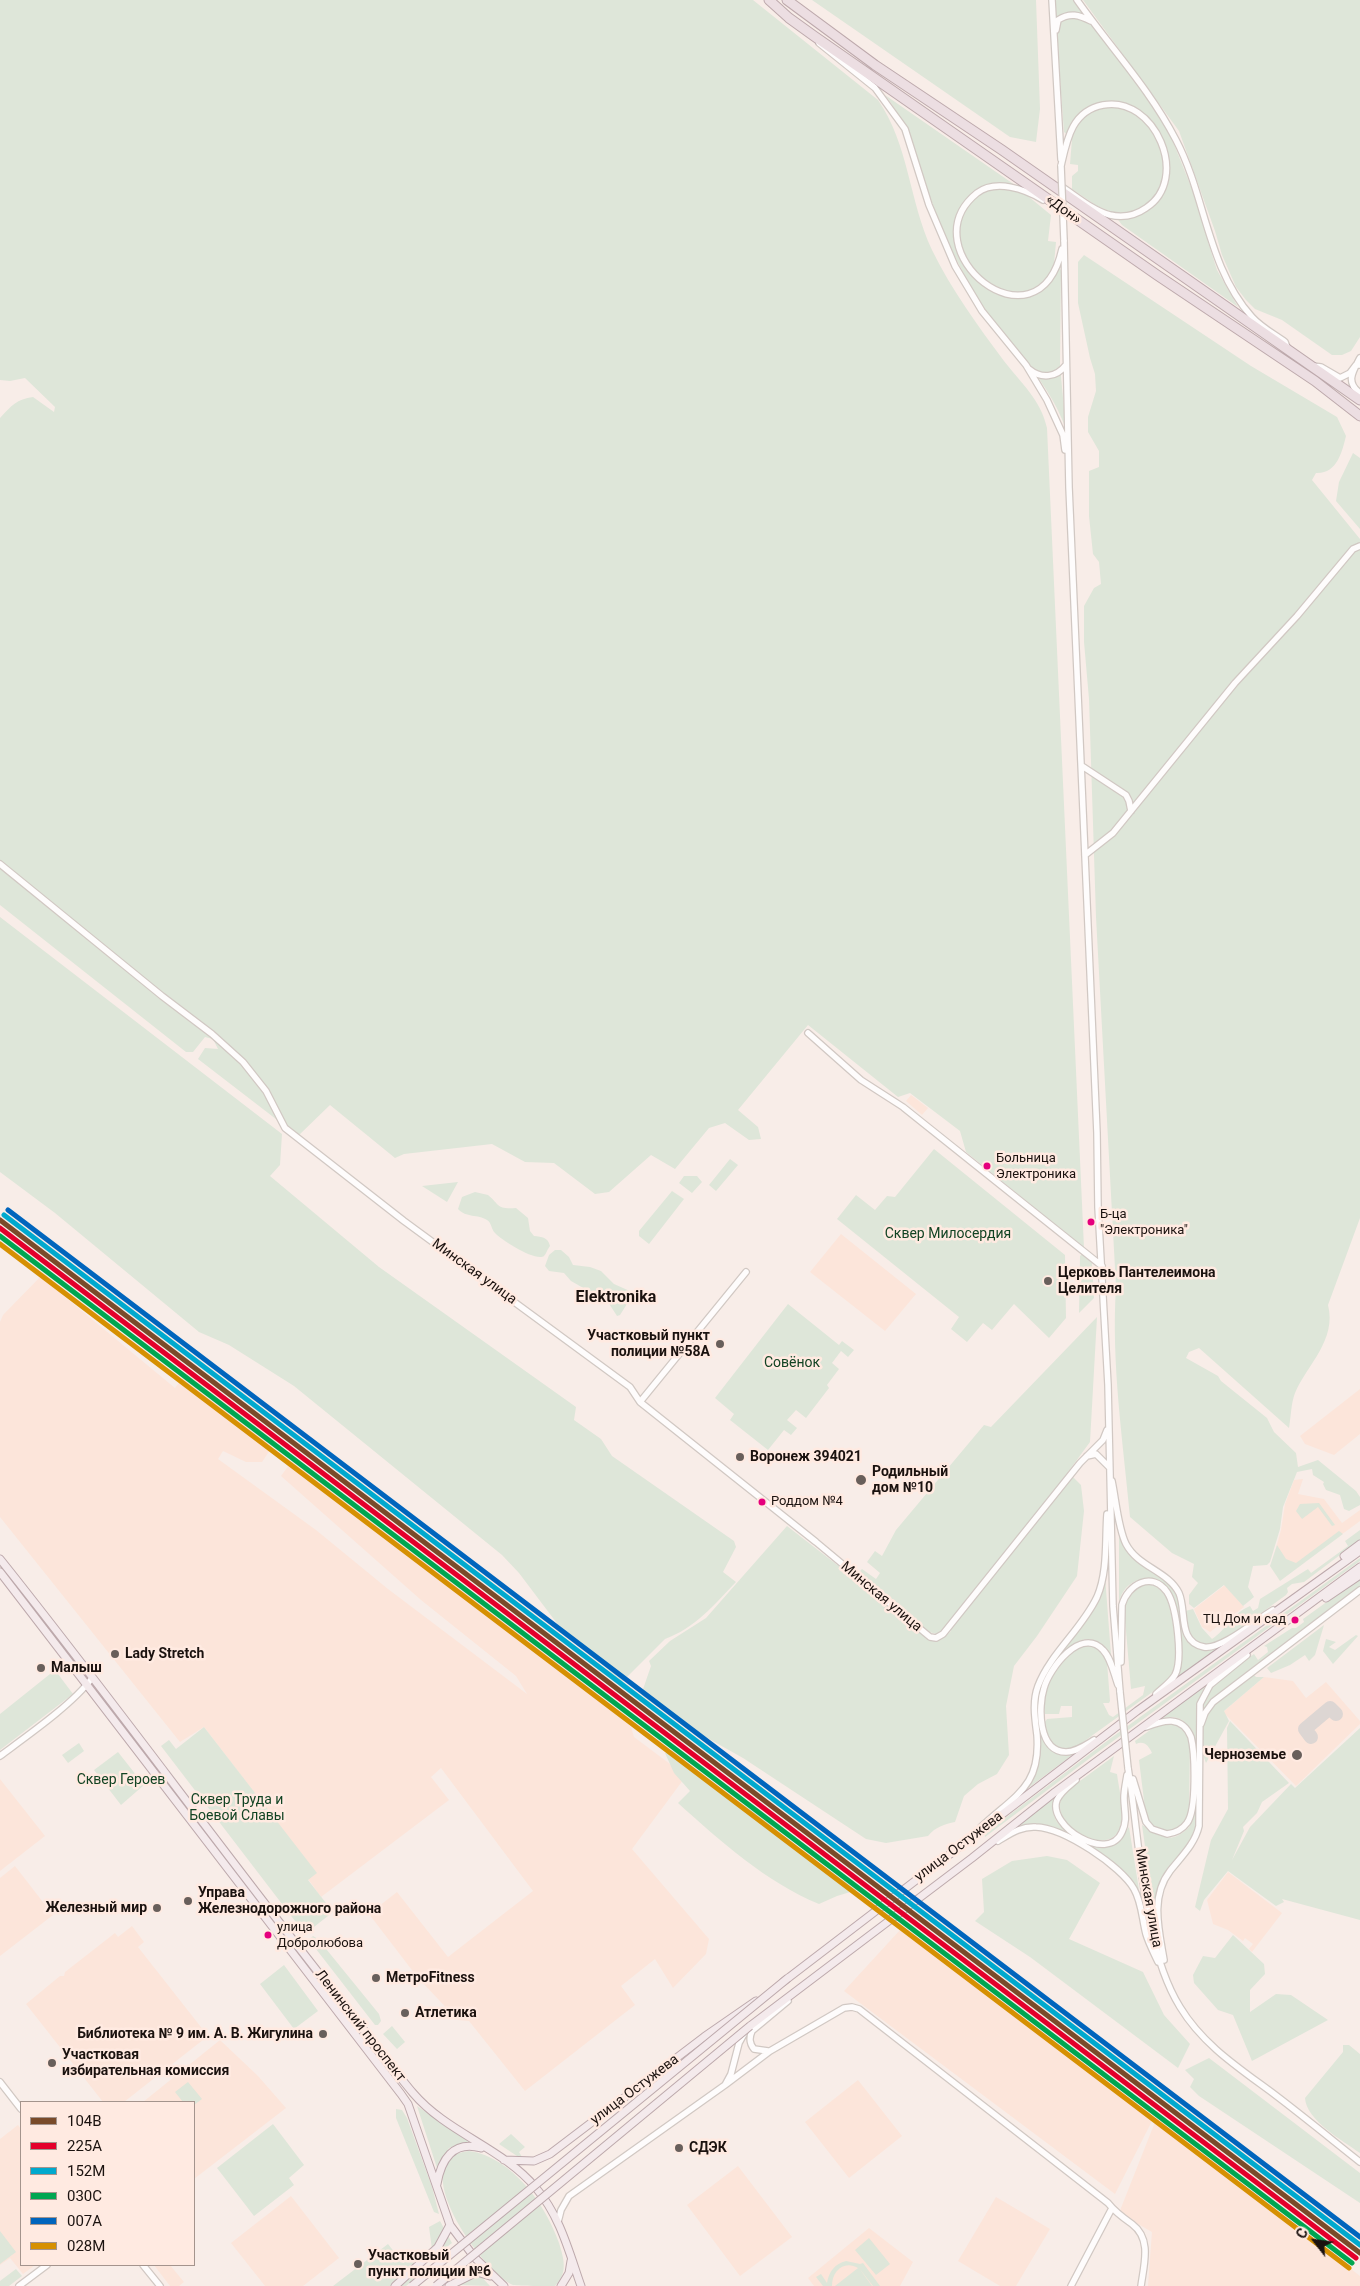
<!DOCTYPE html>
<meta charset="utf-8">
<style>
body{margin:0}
#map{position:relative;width:1360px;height:2286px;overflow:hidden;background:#f8ede8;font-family:Roboto,sans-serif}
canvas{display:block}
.legend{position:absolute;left:20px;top:2101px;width:175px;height:165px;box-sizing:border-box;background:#ffeae1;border:1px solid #a4948d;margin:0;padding:6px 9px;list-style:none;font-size:15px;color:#1b120f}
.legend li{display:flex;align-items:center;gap:10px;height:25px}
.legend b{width:25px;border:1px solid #a4948d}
.north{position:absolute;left:1290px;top:2216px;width:50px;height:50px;-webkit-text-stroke:4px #ffeae1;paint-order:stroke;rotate:300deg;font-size:14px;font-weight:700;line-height:20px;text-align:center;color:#1b120f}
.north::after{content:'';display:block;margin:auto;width:18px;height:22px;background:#1b120f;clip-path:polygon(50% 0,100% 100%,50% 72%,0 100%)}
</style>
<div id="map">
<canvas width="1360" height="2286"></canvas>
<ul class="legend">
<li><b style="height:6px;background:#7a4b2a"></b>104В</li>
<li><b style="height:6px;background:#e4002b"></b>225А</li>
<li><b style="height:6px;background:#00a9ce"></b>152М</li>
<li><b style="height:6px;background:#00a651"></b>030C</li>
<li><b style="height:6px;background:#0065bd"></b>007А</li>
<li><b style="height:6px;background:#d69002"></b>028М</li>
</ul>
<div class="north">С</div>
</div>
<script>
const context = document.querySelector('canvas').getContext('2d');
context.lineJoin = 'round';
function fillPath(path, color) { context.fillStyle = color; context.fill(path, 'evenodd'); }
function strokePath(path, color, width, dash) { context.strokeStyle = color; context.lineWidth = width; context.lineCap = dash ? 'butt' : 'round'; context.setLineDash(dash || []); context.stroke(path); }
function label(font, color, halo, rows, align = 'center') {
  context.font = font + ' Roboto,sans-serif'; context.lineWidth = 5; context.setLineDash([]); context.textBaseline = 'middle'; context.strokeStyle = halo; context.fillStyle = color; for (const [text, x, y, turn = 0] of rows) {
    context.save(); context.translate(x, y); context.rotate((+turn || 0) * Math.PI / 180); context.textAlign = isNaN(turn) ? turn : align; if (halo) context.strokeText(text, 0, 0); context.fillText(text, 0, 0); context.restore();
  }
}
const built = new Path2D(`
 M911,1095L928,1108L922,1115L906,1101Z
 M841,1234L916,1294L885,1331L810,1272Z
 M44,1273L51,1279L48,1283L175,1388L187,1372L276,1441L262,1462H246L223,1451L218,1459L316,1530L388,1589L527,1694L516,1676L421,1600L281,1476L295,1457L465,1592L579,1679L631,1727L634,1737L686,1776L632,1849L709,1939L706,1954L673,1988L655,1959L621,1986L635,2005L525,2091L469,2021L458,2020L418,1978L369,1914L397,1892L448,1957L533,1891L441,1768L431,1777L449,1800L321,1897L308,1879L316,1873L204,1727L180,1742L0,1517V1322L3,1315Z
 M1360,1389V1434L1334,1455L1305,1444L1300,1436Z
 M1303,1479L1298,1494L1324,1499L1342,1523L1360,1510V1521L1280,1580L1271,1566L1281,1530L1285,1504L1294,1480Z
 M1225,1585L1244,1607L1210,1632L1202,1627L1194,1609Z
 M1264,1677L1293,1681L1306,1698L1326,1682L1360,1721V1724L1296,1786L1223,1712Z
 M0,1779L45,1836L0,1871Z
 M15,1866L53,1915L0,1956V1878Z
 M1228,1872L1282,1913L1252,1952L1249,1949L1253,1944L1245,1938L1243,1941L1228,1930L1213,1924L1207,1900Z
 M132,1926L144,1942L138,1947L208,2036L124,2102H103L26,2004L60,1976H64L65,1972L115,1933L118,1937Z
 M900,1930L1153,2119L1115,2194L844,1991Z
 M220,2040L258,2076L286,2108L194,2179V2102H143Z
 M858,2080L902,2136L849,2178L805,2122Z
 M1157,2117L1360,2276V2286H1148L1152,2232L1119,2213Z
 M18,2125L21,2129V2265H35L23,2274L10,2258L0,2265V2139Z
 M738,2166L792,2237L740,2276L687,2205Z
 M291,2196L339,2258L303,2286H265L231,2243Z
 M996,2197L1050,2229L1016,2286H1000L958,2261Z
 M869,2228L913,2262L900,2286H814L808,2278Z
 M154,2265H170L184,2282L179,2286H170Z`);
const green = new Path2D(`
 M0,0H753L878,100C909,145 909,201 932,250C951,289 978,326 1004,361C1021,383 1041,400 1047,428L1084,1248L966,1152L960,1131L910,1093L898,1097L808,1025L738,1110L758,1127L761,1139L749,1140L725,1123L709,1128L675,1169L651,1155L609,1192L595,1194L554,1163L525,1162L492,1144L404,1154L395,1158L330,1105L298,1136L198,1059L205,1048L218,1049L213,1039L205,1037L193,1052H186L0,905V418C11,406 17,399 33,397L54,412L55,407L25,378L10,381L0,380Z
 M812,0H1036L1040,109L1036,142L1010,137Z
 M1054,0H1074L1082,13L1129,72L1153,105L1172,139L1205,222L1208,242L1217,270L1238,307L1122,225L1112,212L1097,206L1072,189V176L1078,171V165L1070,164L1072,139L1064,132Z
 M1083,0H1360V337L1351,351L1342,355H1332L1282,320L1255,309L1246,300L1236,287L1222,255L1215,231L1179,131Z
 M885,95L1012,183L1051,215L1048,241L1056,242L1054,264L1061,270L1060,366L1066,429C1046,373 998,336 970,285C955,258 942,231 932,202C918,163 912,129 885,95Z
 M1084,255L1251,366L1337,417L1346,436C1342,452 1337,474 1316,473L1312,480L1360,539V1218L1328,1305C1337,1340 1307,1365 1295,1393C1291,1403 1291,1417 1289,1428L1199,1348L1189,1352L1186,1358L1218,1376L1221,1381L1267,1418L1274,1432L1296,1453L1298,1467L1318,1460L1356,1491L1360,1497V1505L1349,1511L1344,1509L1340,1495L1326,1490L1323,1484L1324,1482L1313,1475L1312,1469L1297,1472L1283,1507L1280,1529L1270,1562L1267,1565L1253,1566L1248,1587L1254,1597L1243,1606L1224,1585L1194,1608L1189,1604V1595L1198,1583L1192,1577L1194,1564L1172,1553L1130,1517C1123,1441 1111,1363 1116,1287L1096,917L1089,699L1084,642V606L1094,588L1101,584L1099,562L1093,554L1089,516V471L1099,467V451L1088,432V417L1096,391L1095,374L1090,358L1078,303V262Z
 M1353,453L1360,458V529L1336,501L1339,482Z
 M0,917L282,1134L280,1165L270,1176L379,1267L576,1407L574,1420L601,1439L612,1456L734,1541L736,1547L723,1572L736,1582C714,1605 695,1628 665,1639L622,1682L559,1626L519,1573L502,1555L294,1386L229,1345L199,1332L55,1213L0,1172Z
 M934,1149L1065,1255L1066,1318L1049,1338L1014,1304L992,1330L983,1323L967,1342L951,1329L959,1317L837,1219L856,1195L875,1210L887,1196L895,1197Z
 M730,1159L738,1165L716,1191L709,1185Z
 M684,1176H697L702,1182L692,1193L679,1183Z
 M458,1182L447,1202L422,1186Z
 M672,1191L684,1199L649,1244L639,1236V1231Z
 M475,1192L488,1195C501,1206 496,1209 516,1208L528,1218L530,1231L534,1236C542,1237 548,1237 550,1246C548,1248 546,1254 544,1256C536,1262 501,1240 495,1233C491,1229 492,1223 487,1220C478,1214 466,1218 458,1209L462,1197Z
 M555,1250H561L569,1257L573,1265L590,1267L601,1271L614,1284L632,1292V1296L620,1315L617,1316L608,1302L571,1281L564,1273L549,1271L545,1266L549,1255Z
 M1082,1254L1092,1263L1094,1298L1079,1313L1080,1256Z
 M788,1304L839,1345L842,1341L854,1350L848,1357L841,1351L832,1363L839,1369L827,1385L829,1388L806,1418L796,1410L787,1420L797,1428L791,1435L784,1430L768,1450L730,1420L734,1414L715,1398Z
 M1097,1317L1090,1442L1068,1472L1081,1485L1084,1511L1077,1576L1037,1636L1014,1666L1006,1706L1009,1755L997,1774L978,1784L964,1796L955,1822C945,1824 935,1827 928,1836L886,1843L866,1839L743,1758L679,1722L641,1695L651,1666L649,1661L670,1641L706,1618L787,1526L934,1640L946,1636L951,1631L947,1628L937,1634L925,1631L856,1575L862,1569L876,1579L880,1573L867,1562L875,1551L882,1556L896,1530L984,1425L991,1427Z
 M1319,1503L1335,1525L1332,1526L1318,1507L1302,1519L1296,1511L1300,1504Z
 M1360,1530V1540L1304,1582L1292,1584L1287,1588L1288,1592L1286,1595L1224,1640C1195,1653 1187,1636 1185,1611L1193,1609L1202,1628L1212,1639C1226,1630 1233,1613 1250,1606L1253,1611L1258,1608L1260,1599L1308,1569L1311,1573L1348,1546L1345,1541Z
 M1119,1531C1125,1553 1139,1564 1158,1576C1164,1580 1171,1584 1175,1591C1184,1606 1175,1629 1188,1642C1196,1651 1206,1650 1217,1649L1175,1680C1184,1666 1180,1650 1179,1635C1178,1612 1172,1570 1139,1580C1128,1583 1122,1591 1119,1602Z
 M1339,1531L1343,1534L1280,1581L1270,1566L1277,1545L1286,1559L1296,1563Z
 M1360,1558V1561L1094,1755L985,1837L984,1834L1111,1738Z
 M1105,1576L1111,1655C1088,1628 1075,1639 1056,1665C1050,1673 1042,1681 1040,1691C1034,1714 1041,1764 1075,1753L1027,1789C1050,1762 1032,1724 1038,1692C1043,1665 1076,1640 1089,1615C1096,1603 1100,1589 1105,1576Z
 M1360,1578V1587L1214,1698L1201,1712C1205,1683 1232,1670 1254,1654L1258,1660L1268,1652L1267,1647L1264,1646L1292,1628H1296L1304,1622L1303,1619Z
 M1148,1584C1155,1586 1160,1588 1164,1594C1173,1606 1179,1656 1174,1670C1172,1675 1169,1679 1165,1683L1079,1745C1058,1756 1048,1743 1045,1722L1047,1719L1072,1717V1706H1061L1059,1714H1045C1039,1687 1061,1661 1081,1645L1095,1647L1102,1653L1107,1662L1110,1701L1109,1703H1103L1109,1715L1113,1717L1143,1695L1145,1686L1131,1689L1124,1608L1126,1598L1138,1585Z
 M1324,1625L1315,1655L1309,1661L1305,1655L1290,1665L1271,1673L1267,1668Z
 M1356,1635L1358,1636L1333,1664L1323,1651L1326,1639L1336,1642L1329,1647L1335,1650Z
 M55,1670L73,1694L0,1750V1714Z
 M1254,1675L1256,1677H1264L1224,1711L1229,1721L1206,1763C1201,1751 1199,1731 1204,1719C1210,1704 1239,1682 1254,1675Z
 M1206,1685L1199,1699L1196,1713V1826L1189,1843L1162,1879L1153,1903L1142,1825C1160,1834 1169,1847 1189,1827C1198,1813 1195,1794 1195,1778C1195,1754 1198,1704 1157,1720Z
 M1230,1721L1289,1783L1262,1802L1257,1813L1243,1827L1244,1831L1232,1860L1250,1827L1291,1784L1295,1788L1360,1728V1920L1282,1899L1284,1902L1276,1906L1228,1871L1204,1900L1200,1911L1195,1907L1211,1840L1228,1809L1227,1728Z
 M1173,1722L1185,1731L1190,1744L1189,1814L1185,1823L1176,1830L1168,1832L1155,1828L1146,1817L1139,1760L1152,1753C1149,1746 1144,1740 1136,1744L1135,1741L1157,1725Z
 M204,1727L317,1873L308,1880L333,1912L305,1934L161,1746L169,1740L176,1749Z
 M79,1743L84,1751L68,1763L62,1755Z
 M673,1751L731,1797L761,1816L794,1845L857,1890L837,1896L819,1904C766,1882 720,1841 678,1803L690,1791L674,1773L665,1753Z
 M118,1752L144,1785L121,1805L94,1770Z
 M1114,1756L1110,1772L1117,1774C1119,1790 1125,1811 1120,1827C1110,1861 1041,1823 1065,1792Z
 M1056,1795C1053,1802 1052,1811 1055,1818C1060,1832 1098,1852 1112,1846C1121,1842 1123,1833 1129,1827L1139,1890C1133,1885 1128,1876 1122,1870C1105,1854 1066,1829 1044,1825C1034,1823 1026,1824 1016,1827Z
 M1047,1856L1067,1860L1100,1883L1069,1939L1143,1972L1164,2015L1190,2044L1178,2068L1030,1957L975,1921L984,1912L982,1879L1012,1861Z
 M1233,1935L1264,1964L1265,1974L1250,1990V2012L1276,1994L1291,1995L1328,2020L1252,2061L1233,2015L1218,2010L1194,1983L1193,1975L1203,1956L1215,1958Z
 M313,1936L318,1939L379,2014L381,2021L378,2025H375L309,1940Z
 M284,1965L318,2011L294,2029L260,1984Z
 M392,2026L405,2042L397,2049L383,2034Z
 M1343,2045H1349L1360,2054V2153C1343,2141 1306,2120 1305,2098L1343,2052Z
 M1209,2058L1360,2173V2203L1199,2096L1190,2087L1194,2079L1185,2070Z
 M188,2082L202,2099L194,2105V2102H183L175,2092Z
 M417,2106L470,2141L449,2148L437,2168Z
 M396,2109L402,2110L407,2118L432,2187L439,2214L434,2212L396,2118Z
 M273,2124L304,2165L289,2178L294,2185L254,2216L217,2168Z
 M511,2134L525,2147L519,2152L522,2157L520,2158L499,2144Z
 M469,2151C512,2157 546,2205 559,2243C564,2259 568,2273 555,2286C545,2286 521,2286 513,2285C482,2272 401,2157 469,2151Z
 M440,2221L452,2243L435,2256L437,2254L432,2249L429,2227Z
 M0,2231L16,2252L0,2264Z
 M869,2238L890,2264L876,2275L855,2250Z
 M388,2244L403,2263L411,2258L422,2274L406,2286H333Z
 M846,2261L860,2264L863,2263L880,2286H873L859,2268L872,2286H835L858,2268C844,2260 832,2271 832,2286H823L816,2277L821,2274L827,2283C829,2271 835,2264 846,2261Z
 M16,2269L22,2276L9,2286H0V2281Z
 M477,2272L490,2286L459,2285L469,2279L476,2278Z`);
const taxiway = new Path2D(`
 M1311,1737L1305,1729L1330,1708L1336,1714`);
const minor = new Path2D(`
 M1052,0L1061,159
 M1077,0C1110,47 1149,88 1176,140C1206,197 1207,267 1252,317C1261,327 1274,334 1285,342L1287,347
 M1056,30L1058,20C1070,12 1079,15 1091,21
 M819,43L875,88L905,129L929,205L955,266L982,311L1026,365L1047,400L1063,435L1065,450
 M1061,186C1076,196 1092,210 1110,215C1123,218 1136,215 1146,208C1191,179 1155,95 1103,105C1072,111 1067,139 1061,166
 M1043,200C1025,189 996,179 977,193C907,250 1038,357 1062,249
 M1064,240L1069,487L1097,1133L1098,1207L1108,1385L1113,1606L1120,1692
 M1360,358C1353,371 1345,382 1360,393
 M1313,366L1321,367L1340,378L1350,373L1356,365H1360
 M1029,369C1041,379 1056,378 1066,365
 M1082,766L1126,795L1129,801L1131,811
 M1085,855L1113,833L1235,683L1297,616L1353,549L1360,546
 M0,864L162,996L212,1034L243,1062L266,1091L285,1128L404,1221L630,1387L640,1402L816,1542L930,1637L936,1638L943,1634L1080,1463L1103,1440L1107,1430
 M808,1033L861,1080L903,1107L1102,1266
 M640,1402L746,1272
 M1087,1456L1096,1454L1109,1467
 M1112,1481C1116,1500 1118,1528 1126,1544C1138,1567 1168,1571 1179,1593C1187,1611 1177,1642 1204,1647C1222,1650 1257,1619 1273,1610
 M1121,1662L1122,1605C1128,1584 1152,1571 1167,1592C1177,1607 1183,1660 1175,1675C1170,1683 1162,1688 1156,1694
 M1201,1724L1205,1713L1213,1702L1360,1590
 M1094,1740C1086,1745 1076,1752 1066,1752C1038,1752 1038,1707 1044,1688C1049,1669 1081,1626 1103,1650C1111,1658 1114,1674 1118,1685
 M0,1756C27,1736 73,1704 92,1678
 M1128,1768C1140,1839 1142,1946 1180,2007C1203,2045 1239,2068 1274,2094C1303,2116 1331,2139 1360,2162
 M1133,1779L1146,1822L1152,1829L1167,1834C1175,1833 1182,1830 1187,1823C1197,1810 1195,1753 1191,1737C1182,1715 1164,1720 1146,1727
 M1076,1780C1069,1786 1061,1791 1057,1800C1047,1826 1108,1864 1122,1832C1128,1820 1124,1810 1124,1798C1124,1790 1126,1782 1127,1775
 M981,1827C1015,1795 1041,1787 1037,1735C1035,1719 1032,1702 1038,1686C1050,1654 1082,1629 1097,1597C1108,1572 1105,1540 1107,1514
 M998,1841C1010,1834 1021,1826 1036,1827C1064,1828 1121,1866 1134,1889C1142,1903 1142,1919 1146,1934C1149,1944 1154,1953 1158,1962
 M1164,1960C1159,1930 1150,1897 1170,1871C1181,1857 1195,1844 1199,1826L1200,1704L1210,1685L1247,1655
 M768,2051L754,2049C749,2043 749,2038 752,2031L788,2001
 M0,2082L21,2109
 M725,2085L770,2051L844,2008L852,2007L859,2009L1108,2203C1115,2212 1122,2217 1132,2224C1152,2239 1144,2264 1141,2286
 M558,2222L561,2210L569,2196L725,2085L731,2074L739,2043L744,2034
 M143,2265L160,2286
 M19,2286L47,2265
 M1071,2286L1111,2210`);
const major = new Path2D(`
 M1344,1556L1360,1544
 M0,1559C120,1709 232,1865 352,2015C373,2041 392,2068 413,2093C447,2133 503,2148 536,2188C560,2216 569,2252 581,2286
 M0,1572L401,2094L408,2104L450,2225L475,2258L504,2286
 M1326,1598L1360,1575
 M783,1982L1137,1711L1360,1551
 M750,2026L972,1858L1055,1792L1360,1567
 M504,2160L534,2161L550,2154L704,2037L756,2001
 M437,2184C441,2160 453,2140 481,2148
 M395,2286L438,2247L450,2225
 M449,2286L477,2272L490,2276
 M561,2286L569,2273L571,2261`);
const highway = new Path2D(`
 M769,0L789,18L814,36L1157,275L1315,381L1360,416
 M787,0L875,65L1002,150L1360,400`);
const minorBridge = new Path2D(`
 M1061,166L1064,240
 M1120,1692L1128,1768`);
const majorBridge = new Path2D(`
 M412,2286L788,1978
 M436,2286L750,2026`);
const rail1 = new Path2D(`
 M0,1220L1360,2253`);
const rail2 = new Path2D(`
 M0,1228L1356,2258`);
const rail3 = new Path2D(`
 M4,1215L1360,2245`);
const rail4 = new Path2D(`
 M0,1236L1352,2263`);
const rail5 = new Path2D(`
 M8,1210L1360,2237`);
const rail6 = new Path2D(`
 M0,1244L1349,2268`);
const markers = [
 [987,1166,4.5,"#e5007d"],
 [1091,1222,4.5,"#e5007d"],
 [1048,1281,5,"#685f5b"],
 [720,1344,5,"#685f5b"],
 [740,1457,5,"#685f5b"],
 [861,1480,6,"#685f5b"],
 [762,1502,4.5,"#e5007d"],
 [1295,1620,4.5,"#e5007d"],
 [115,1654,5,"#685f5b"],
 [41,1668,5,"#685f5b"],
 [1297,1755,6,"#685f5b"],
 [188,1901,5,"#685f5b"],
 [157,1908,5,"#685f5b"],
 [268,1935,4.5,"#e5007d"],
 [376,1978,5,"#685f5b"],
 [405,2013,5,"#685f5b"],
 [323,2034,5,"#685f5b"],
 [52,2063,5,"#685f5b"],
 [679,2148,5,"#685f5b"],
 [358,2264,5,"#685f5b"]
];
const busNames = [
 ["Больница",996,1159],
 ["Электроника",996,1175],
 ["Б-ца",1100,1215],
 ["\"Электроника\"",1100,1231],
 ["Роддом №4",771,1502],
 ["ТЦ Дом и сад",1286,1620,"right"],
 ["улица",277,1928],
 ["Добролюбова",277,1944]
];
const streetNames = [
 ["«Дон»",1063,210,36],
 ["Минская улица",474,1272,36],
 ["Минская улица",881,1597,40],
 ["улица Остужева",959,1847,-37],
 ["Минская улица",1148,1898,80],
 ["Ленинский проспект",360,2026,52],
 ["улица Остужева",635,2090,-37]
];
const parkNames = [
 ["Сквер Милосердия",948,1234],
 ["Совёнок",792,1363],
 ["Сквер Героев",121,1780],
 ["Сквер Труда и",237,1800],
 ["Боевой Славы",237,1816]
];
const poiNames = [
 ["Церковь Пантелеимона",1058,1273],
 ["Целителя",1058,1289],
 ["Участковый пункт",710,1336,"right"],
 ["полиции №58А",710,1352,"right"],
 ["Воронеж 394021",750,1457],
 ["Родильный",872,1472],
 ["дом №10",872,1488],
 ["Lady Stretch",125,1654],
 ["Малыш",51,1668],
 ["Черноземье",1286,1755,"right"],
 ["Управа",198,1893],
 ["Железнодорожного района",198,1909],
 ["Железный мир",147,1908,"right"],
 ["МетроFitness",386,1978],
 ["Атлетика",415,2013],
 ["Библиотека № 9 им. А. В. Жигулина",313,2034,"right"],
 ["Участковая",62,2055],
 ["избирательная комиссия",62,2071],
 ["СДЭК",689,2148],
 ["Участковый",368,2256],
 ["пункт полиции №6",368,2272]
];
const quarterNames = [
 ["Elektronika",616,1298]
];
fillPath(built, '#fce5da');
fillPath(green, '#dee6d9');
strokePath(taxiway, '#ddd6d3', 14);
strokePath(minor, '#d1c8c3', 8);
strokePath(major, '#bda9ac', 9);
strokePath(highway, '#bda9ac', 11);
strokePath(minor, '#fefcfc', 5.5);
strokePath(major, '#f4eaec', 7);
strokePath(highway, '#ecdee2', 9);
strokePath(minorBridge, '#d1c8c3', 8, []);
strokePath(majorBridge, '#bda9ac', 9, []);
strokePath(minorBridge, '#fefcfc', 5.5);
strokePath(majorBridge, '#f4eaec', 7);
strokePath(rail1, '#7a4b2a', 5);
strokePath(rail2, '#e4002b', 5);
strokePath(rail3, '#00a9ce', 5);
strokePath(rail4, '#00a651', 5);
strokePath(rail5, '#0065bd', 5);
strokePath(rail6, '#d69002', 5);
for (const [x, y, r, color] of markers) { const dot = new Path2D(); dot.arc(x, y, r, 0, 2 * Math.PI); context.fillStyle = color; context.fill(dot); strokePath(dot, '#ffeae1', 2); }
label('13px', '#1b120f', '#ffeae1', busNames, 'left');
label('14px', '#1b120f', '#ffeae1', streetNames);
label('14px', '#124323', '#ffeae1', parkNames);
label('bold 14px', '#1b120f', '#ffeae1', poiNames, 'left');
label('bold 16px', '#1b120f', '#ffeae1', quarterNames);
</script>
